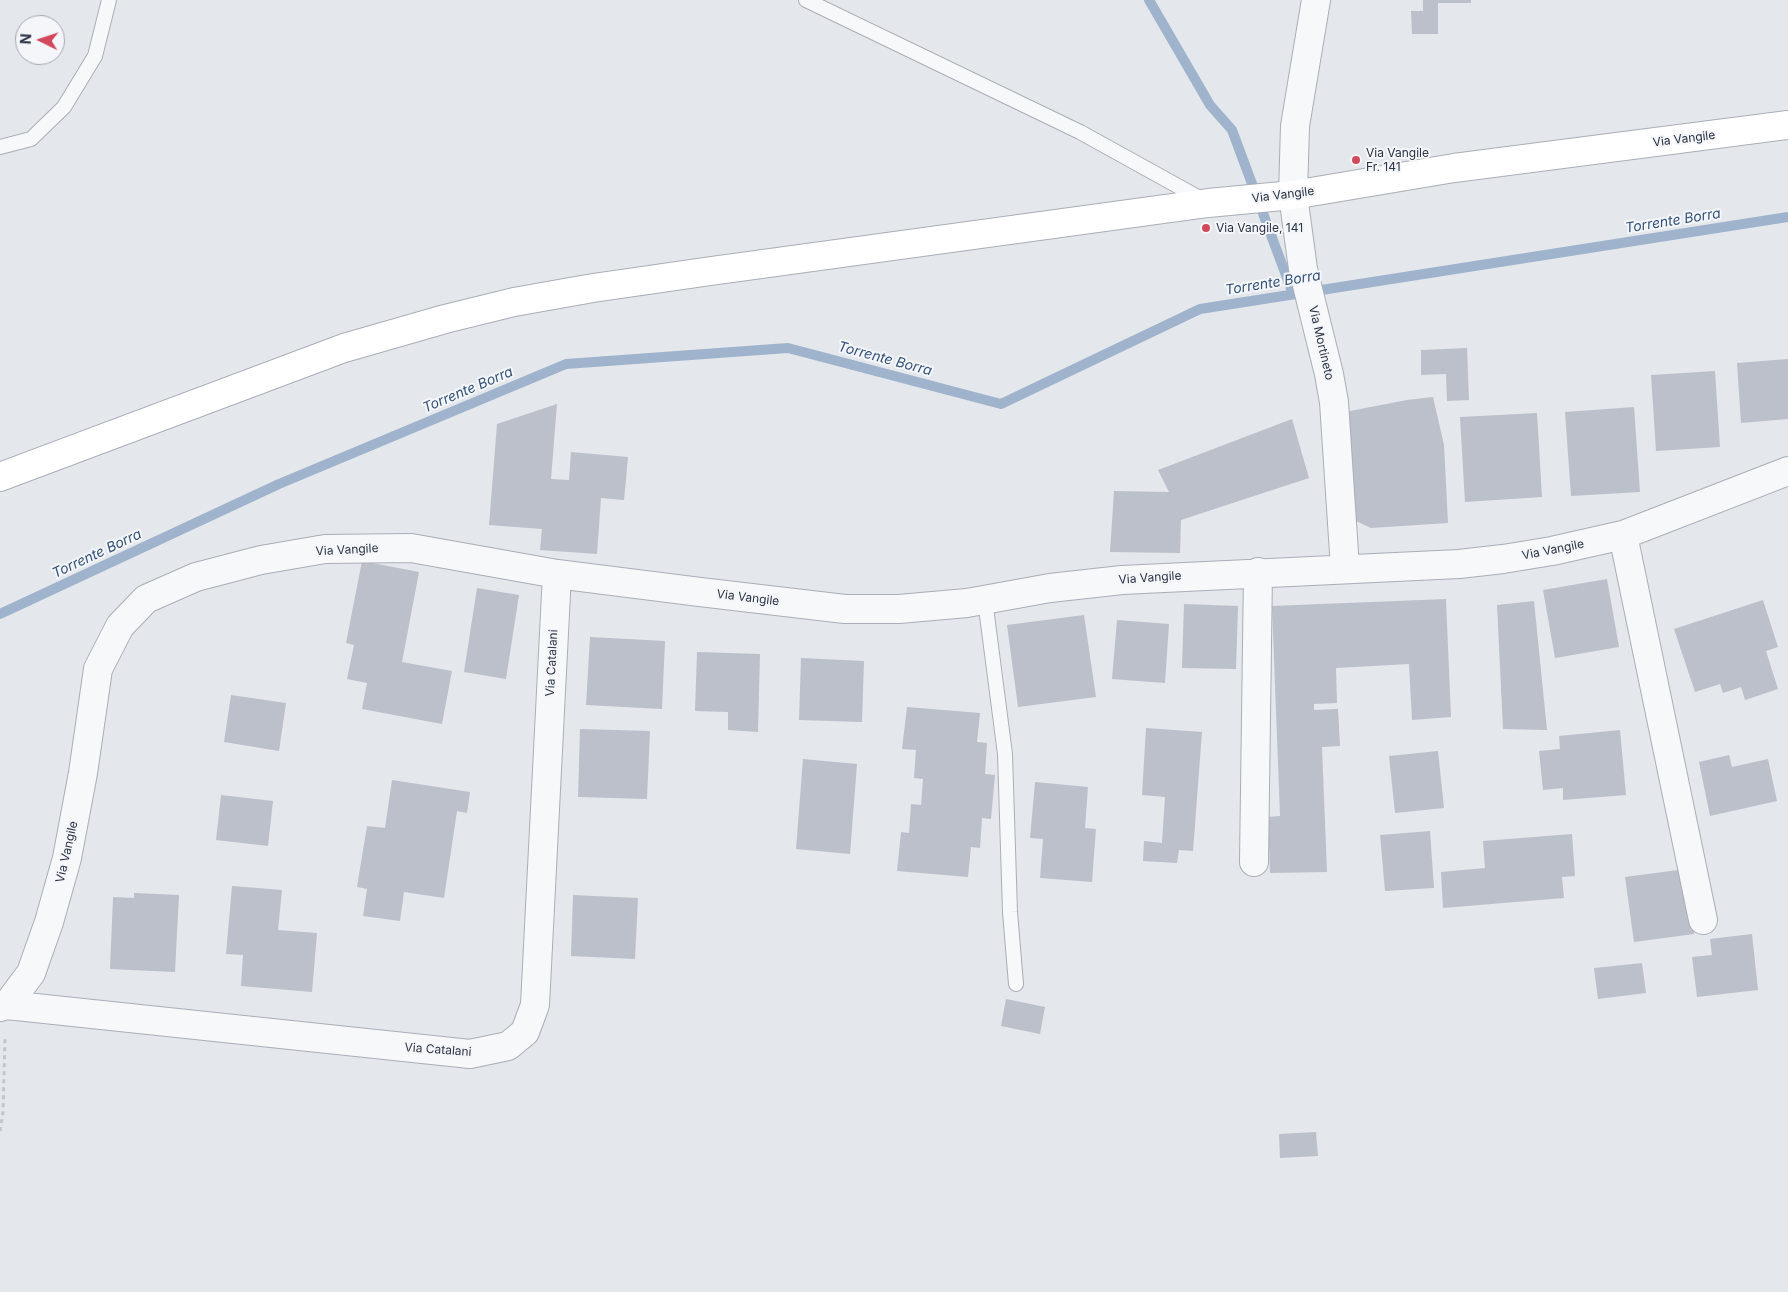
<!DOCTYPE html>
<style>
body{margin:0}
#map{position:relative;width:1788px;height:1292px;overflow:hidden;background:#e4e7ec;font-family:Inter,sans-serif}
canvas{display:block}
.north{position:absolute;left:15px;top:15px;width:50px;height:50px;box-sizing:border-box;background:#f4f6f9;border:1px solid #a4a8b1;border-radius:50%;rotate:274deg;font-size:14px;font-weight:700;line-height:20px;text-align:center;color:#2b3445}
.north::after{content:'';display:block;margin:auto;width:18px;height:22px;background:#d1495b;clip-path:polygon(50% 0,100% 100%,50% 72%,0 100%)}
</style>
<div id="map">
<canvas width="1788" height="1292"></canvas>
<div class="north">N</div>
</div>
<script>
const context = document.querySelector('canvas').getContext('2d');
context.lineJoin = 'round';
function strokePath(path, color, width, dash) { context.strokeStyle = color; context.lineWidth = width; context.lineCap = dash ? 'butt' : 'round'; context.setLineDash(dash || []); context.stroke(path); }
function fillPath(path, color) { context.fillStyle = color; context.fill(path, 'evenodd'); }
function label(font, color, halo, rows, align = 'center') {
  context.font = font + ' Inter,sans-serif'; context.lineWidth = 4; context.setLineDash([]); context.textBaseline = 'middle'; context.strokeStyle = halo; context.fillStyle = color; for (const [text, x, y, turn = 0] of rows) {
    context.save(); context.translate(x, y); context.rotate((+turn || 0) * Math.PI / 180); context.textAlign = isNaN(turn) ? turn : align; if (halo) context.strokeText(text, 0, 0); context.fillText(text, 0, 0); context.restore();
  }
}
const stream = new Path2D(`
 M1149,0L1210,105L1232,130L1293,294
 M0,614L279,484L566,364L788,348L1001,404L1200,309L1788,217`);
const building = new Path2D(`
 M1423,0H1471V3H1438V34H1412L1411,11H1423Z
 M1467,348L1469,400L1447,401L1446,374L1421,375V350Z
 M1788,359V419L1741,423L1737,363Z
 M1715,371L1720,447L1656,451L1651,375Z
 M1433,397L1444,445L1448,523L1371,528L1356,521L1345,412L1407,400Z
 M557,404L551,479L569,480L571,452L628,457L624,500L601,498L597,554L540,550L542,529L489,525L497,424Z
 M1634,407L1640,492L1571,496L1565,412Z
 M1537,413L1542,497L1465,502L1460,417Z
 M1292,419L1309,478L1181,520L1180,553L1110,552L1114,491L1169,492L1158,470Z
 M362,561L419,572L402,662L452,671L442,724L362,709L367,683L347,679L354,645L346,643Z
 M1607,579L1619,647L1555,658L1543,590Z
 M477,588L519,595L506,679L464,672Z
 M1446,599L1451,717L1412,720L1409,664L1336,668L1337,703L1314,704V710L1338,709L1340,746L1322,747L1327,872L1270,873L1268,817L1280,816L1272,606Z
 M1763,600L1778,647L1766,651L1778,689L1745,700L1741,687L1723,693L1720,684L1695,692L1674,629Z
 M1534,601L1547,730L1503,729L1497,605Z
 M1184,604L1238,606L1236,669L1182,668Z
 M1084,615L1096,697L1018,707L1007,625Z
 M1117,620L1169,624L1165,683L1112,679Z
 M590,637L665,641L662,709L586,705Z
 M697,652L760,654L758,732L728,730V712L695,711Z
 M801,658L864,661L862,722L799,720Z
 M231,695L286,703L279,751L224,742Z
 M907,707L980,713L977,742L987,743L985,774L995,775L991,819L982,818L980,848L971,847L968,877L897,871L901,832L909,833L911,804L921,805L923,779L914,778L916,750L902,749Z
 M1146,728L1202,732L1193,851L1179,850L1177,863L1143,861L1144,841L1162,843L1165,797L1142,795Z
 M580,729L650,731L647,799L578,797Z
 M1620,730L1626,795L1563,800V788L1543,790L1539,751L1560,749L1559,736Z
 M1438,751L1444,808L1395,813L1389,756Z
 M1729,755L1732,767L1768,759L1777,801L1710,816L1699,762Z
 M803,759L857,764L850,854L796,849Z
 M392,780L470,792L467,813L457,811L444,898L404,892L400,921L363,916L367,889L357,887L367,826L385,828Z
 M1035,782L1088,787L1085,828L1096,829L1092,882L1040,878L1043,839L1030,838Z
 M221,795L273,801L268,846L216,840Z
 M1430,831L1434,888L1385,891L1380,835Z
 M1572,834L1575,876L1562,877L1564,898L1443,908L1441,872L1485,868L1483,841Z
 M1686,869L1694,934L1634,942L1625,877Z
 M232,886L282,890L278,930L317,933L312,992L241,986L243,955L226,954Z
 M134,893L179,895L175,972L110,969L113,897L134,898Z
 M573,895L638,898L635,959L571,956Z
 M1752,934L1758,990L1697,997L1692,957L1712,955L1710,939Z
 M1642,963L1646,993L1598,999L1594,968Z
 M1006,999L1045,1007L1040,1034L1001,1026Z
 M1316,1132L1318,1156L1280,1158L1279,1134Z`);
const path = new Path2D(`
 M0,1131L3,1112L5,1038`);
const lane = new Path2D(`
 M806,0L1080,132L1203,200
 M0,147L31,139L64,107L95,56L109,0
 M985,600L1005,754L1010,912L1016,984`);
const street = new Path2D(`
 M1316,0L1295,126L1293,195L1303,269L1329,374L1334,402L1345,568
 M1623,535L1703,920
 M1254,862L1258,572
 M7,1005L470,1054L508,1046L525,1032L535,1005L557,574
 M0,1007L7,1005L31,973L49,922L67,858L83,773L98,669L120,626L146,599L196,577L261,560L325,549L411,548L557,574L700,592L845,609H899L967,603L1050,588L1122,580L1459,564L1503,559L1552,551L1623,535L1788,471`);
const secondary = new Path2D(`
 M0,477L344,348L445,319L514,302L593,288L711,271L1208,203L1293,195L1454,168L1788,125`);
const markers = [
 [1356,160,5,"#d1495b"],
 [1206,228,5,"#d1495b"]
];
const streetNames = [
 ["Via Vangile",1684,139,-7],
 ["Via Vangile",1283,195,-7],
 ["Via Mortineto",1321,343,77],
 ["Via Vangile",347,550,-3],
 ["Via Vangile",1553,550,-11],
 ["Via Vangile",1150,578,-4],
 ["Via Vangile",748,598,7],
 ["Via Catalani",552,663,-87],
 ["Via Vangile",67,852,-77],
 ["Via Catalani",438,1050,4]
];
const poiNames = [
 ["Via Vangile",1366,153],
 ["Fr. 141",1366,167],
 ["Via Vangile, 141",1216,228]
];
const waterNames = [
 ["Torrente Borra",1673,221,-9],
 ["Torrente Borra",1273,283,-9],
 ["Torrente Borra",885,359,15],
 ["Torrente Borra",468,390,-23],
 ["Torrente Borra",97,554,-25]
];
strokePath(stream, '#9fb4cc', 10);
fillPath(building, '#bbc0ca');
strokePath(lane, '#a9aeb7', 16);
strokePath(street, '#a9aeb7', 30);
strokePath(secondary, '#a9aeb7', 30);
strokePath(path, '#c2c5cb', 3, [4, 4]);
strokePath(lane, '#f7f8fa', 14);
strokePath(street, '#f7f8fa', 28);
strokePath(secondary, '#fff', 28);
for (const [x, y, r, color] of markers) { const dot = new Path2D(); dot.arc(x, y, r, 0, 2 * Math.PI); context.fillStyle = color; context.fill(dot); strokePath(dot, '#f4f6f9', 2); }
label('12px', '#2b3445', '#f4f6f9', streetNames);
label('12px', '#2b3445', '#f4f6f9', poiNames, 'left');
label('italic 14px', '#34527a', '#f4f6f9', waterNames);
</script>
